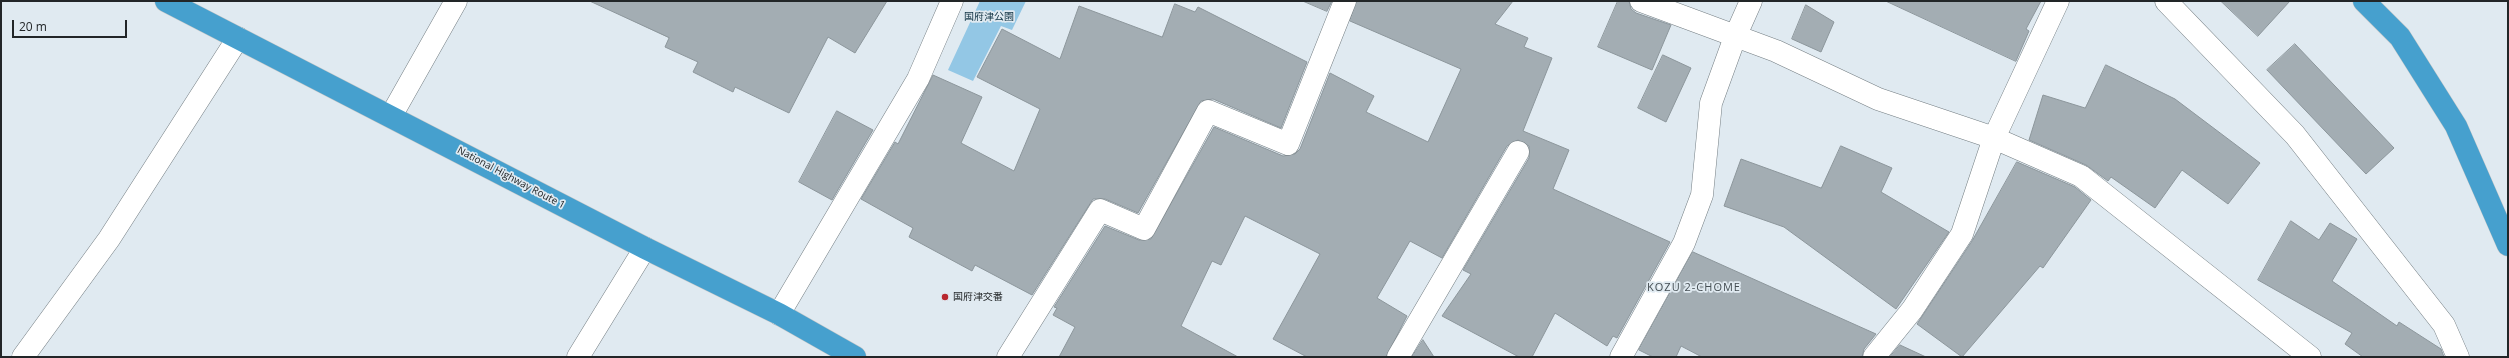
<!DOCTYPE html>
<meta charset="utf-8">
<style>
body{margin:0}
#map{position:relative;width:2509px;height:358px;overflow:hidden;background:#e0eaf1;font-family:"Open Sans",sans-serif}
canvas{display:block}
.frame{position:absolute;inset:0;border:2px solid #222628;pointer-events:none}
.scale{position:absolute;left:12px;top:20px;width:115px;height:18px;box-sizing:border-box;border:2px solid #222628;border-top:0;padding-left:5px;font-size:12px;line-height:14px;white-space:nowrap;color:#222628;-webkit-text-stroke:3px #e0eaf1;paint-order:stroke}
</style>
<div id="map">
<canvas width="2509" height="358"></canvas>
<div class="frame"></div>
<div class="scale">20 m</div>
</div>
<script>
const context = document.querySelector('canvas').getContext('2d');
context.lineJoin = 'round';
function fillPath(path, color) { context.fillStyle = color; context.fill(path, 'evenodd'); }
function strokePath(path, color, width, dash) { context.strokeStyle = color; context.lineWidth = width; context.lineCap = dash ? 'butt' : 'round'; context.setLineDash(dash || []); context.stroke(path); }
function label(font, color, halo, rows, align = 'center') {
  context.font = font + ' "Open Sans","Noto Sans JP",sans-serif'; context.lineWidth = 3.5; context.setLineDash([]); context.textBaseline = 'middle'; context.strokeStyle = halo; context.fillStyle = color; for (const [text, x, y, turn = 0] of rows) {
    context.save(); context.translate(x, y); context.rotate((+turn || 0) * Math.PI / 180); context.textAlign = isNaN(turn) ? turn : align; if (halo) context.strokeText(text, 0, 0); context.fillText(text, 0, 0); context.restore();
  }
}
const green = new Path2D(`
 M980,1H1026L1012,30L1001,26L973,81L948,70Z`);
const building = new Path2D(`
 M590,1H887L855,53L828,37L789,113L735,87L733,92L693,72L698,62L665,47L669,38Z
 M1303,1H1332L1327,11Z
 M1357,1H1513L1495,24L1528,38L1524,47L1552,58L1523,131L1569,150L1553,189L1670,242L1617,338L1613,336L1607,346L1555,313L1532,357H1519L1442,316L1471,274L1463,270L1529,158V146L1518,140L1507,146L1442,258L1410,241L1377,298L1407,316L1386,357H1307L1273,339L1320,254L1245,216L1221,265L1212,261L1181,326L1238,357H1059L1075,327L1053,315L1057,308L1054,307L1105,226L1139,240L1151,239L1214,127L1283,156L1295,154L1300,149L1330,73L1374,96L1366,112L1428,142L1461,69L1350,21Z
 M1618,1H1629L1631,9L1636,13L1671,25L1652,70L1598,47Z
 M1886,1H2041L2026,29L2029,31L2016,61Z
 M2221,1H2290L2258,36Z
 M1175,4L1195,12L1198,7L1307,62L1281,128L1213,99L1201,101L1138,213L1105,199H1093L1032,295L975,265L972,271L909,237L913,228L861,199L895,142L898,144L933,75L982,97L961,143L1014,171L1040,109L977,77L1002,29L1060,59L1079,6L1162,37Z
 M1806,5L1834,22L1821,52L1792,39Z
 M2295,44L2394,148L2366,174L2267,70Z
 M1663,55L1691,68L1666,122L1638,108Z
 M2106,65L2175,99L2260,163L2228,204L2182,170L2155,208L2111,177L2108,181L2086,165L2029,140L2043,95L2085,108Z
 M837,111L873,130L832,200L799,182Z
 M1841,146L1892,168L1881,192L1949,232L1896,309L1784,227L1724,206L1741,159L1821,188Z
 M2017,162L2075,187L2091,200L2043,268L2040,266L1962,357L1917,324L1972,241Z
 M2291,221L2319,240L2330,223L2357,239L2332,281L2397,326L2399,322L2441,349L2444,357H2363L2345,344L2352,333L2258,280Z
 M1693,252L1876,334L1864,349L1862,357H1702L1681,346L1676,357H1653L1639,350Z
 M1423,340L1434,357H1412Z
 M1900,345L1926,357H1890Z`);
const minor = new Path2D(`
 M1641,1L1776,51L1878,99L1994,138L2081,176L2310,357
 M2166,1L2295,135L2444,325L2458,357
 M391,116L456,1
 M779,314L918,79L952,1
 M23,357L109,239L238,38
 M578,357L645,248
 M1008,357L1100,210L1144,229L1208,111L1288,144L1345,1
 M1398,357L1518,152
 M1621,357L1684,243L1702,195L1711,103L1735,37L1751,1
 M1874,357L1912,310L1962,234L1994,138L2058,1`);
const highway = new Path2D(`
 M166,1L645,248L779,314L855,357
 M2364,1L2400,37L2456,126L2508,245`);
const markers = [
 [945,297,4,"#b8272f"]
];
const parkNames = [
 ["国府津公園",989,17]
];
const streetNames = [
 ["National Highway Route 1",511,178,28]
];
const poiNames = [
 ["国府津交番",953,297]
];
const neighbourhoodNames = [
 ["KOZU 2-CHOME",1694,288]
];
fillPath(green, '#93c7e5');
fillPath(building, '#a3adb3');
strokePath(building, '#8c969b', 1);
strokePath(minor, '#747e83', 23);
strokePath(highway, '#c6c7c7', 23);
strokePath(minor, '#fff', 22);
strokePath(highway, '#46a0ce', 22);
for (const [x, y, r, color] of markers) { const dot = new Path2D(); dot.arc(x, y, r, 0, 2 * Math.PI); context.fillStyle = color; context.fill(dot); strokePath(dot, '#e0eaf1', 1.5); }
label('10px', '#0b2e3f', '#e0eaf1', parkNames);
label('10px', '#222628', '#e0eaf1', streetNames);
label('10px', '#222628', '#e0eaf1', poiNames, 'left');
context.letterSpacing = '1px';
label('11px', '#454e53', '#e0eaf1', neighbourhoodNames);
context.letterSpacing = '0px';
</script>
